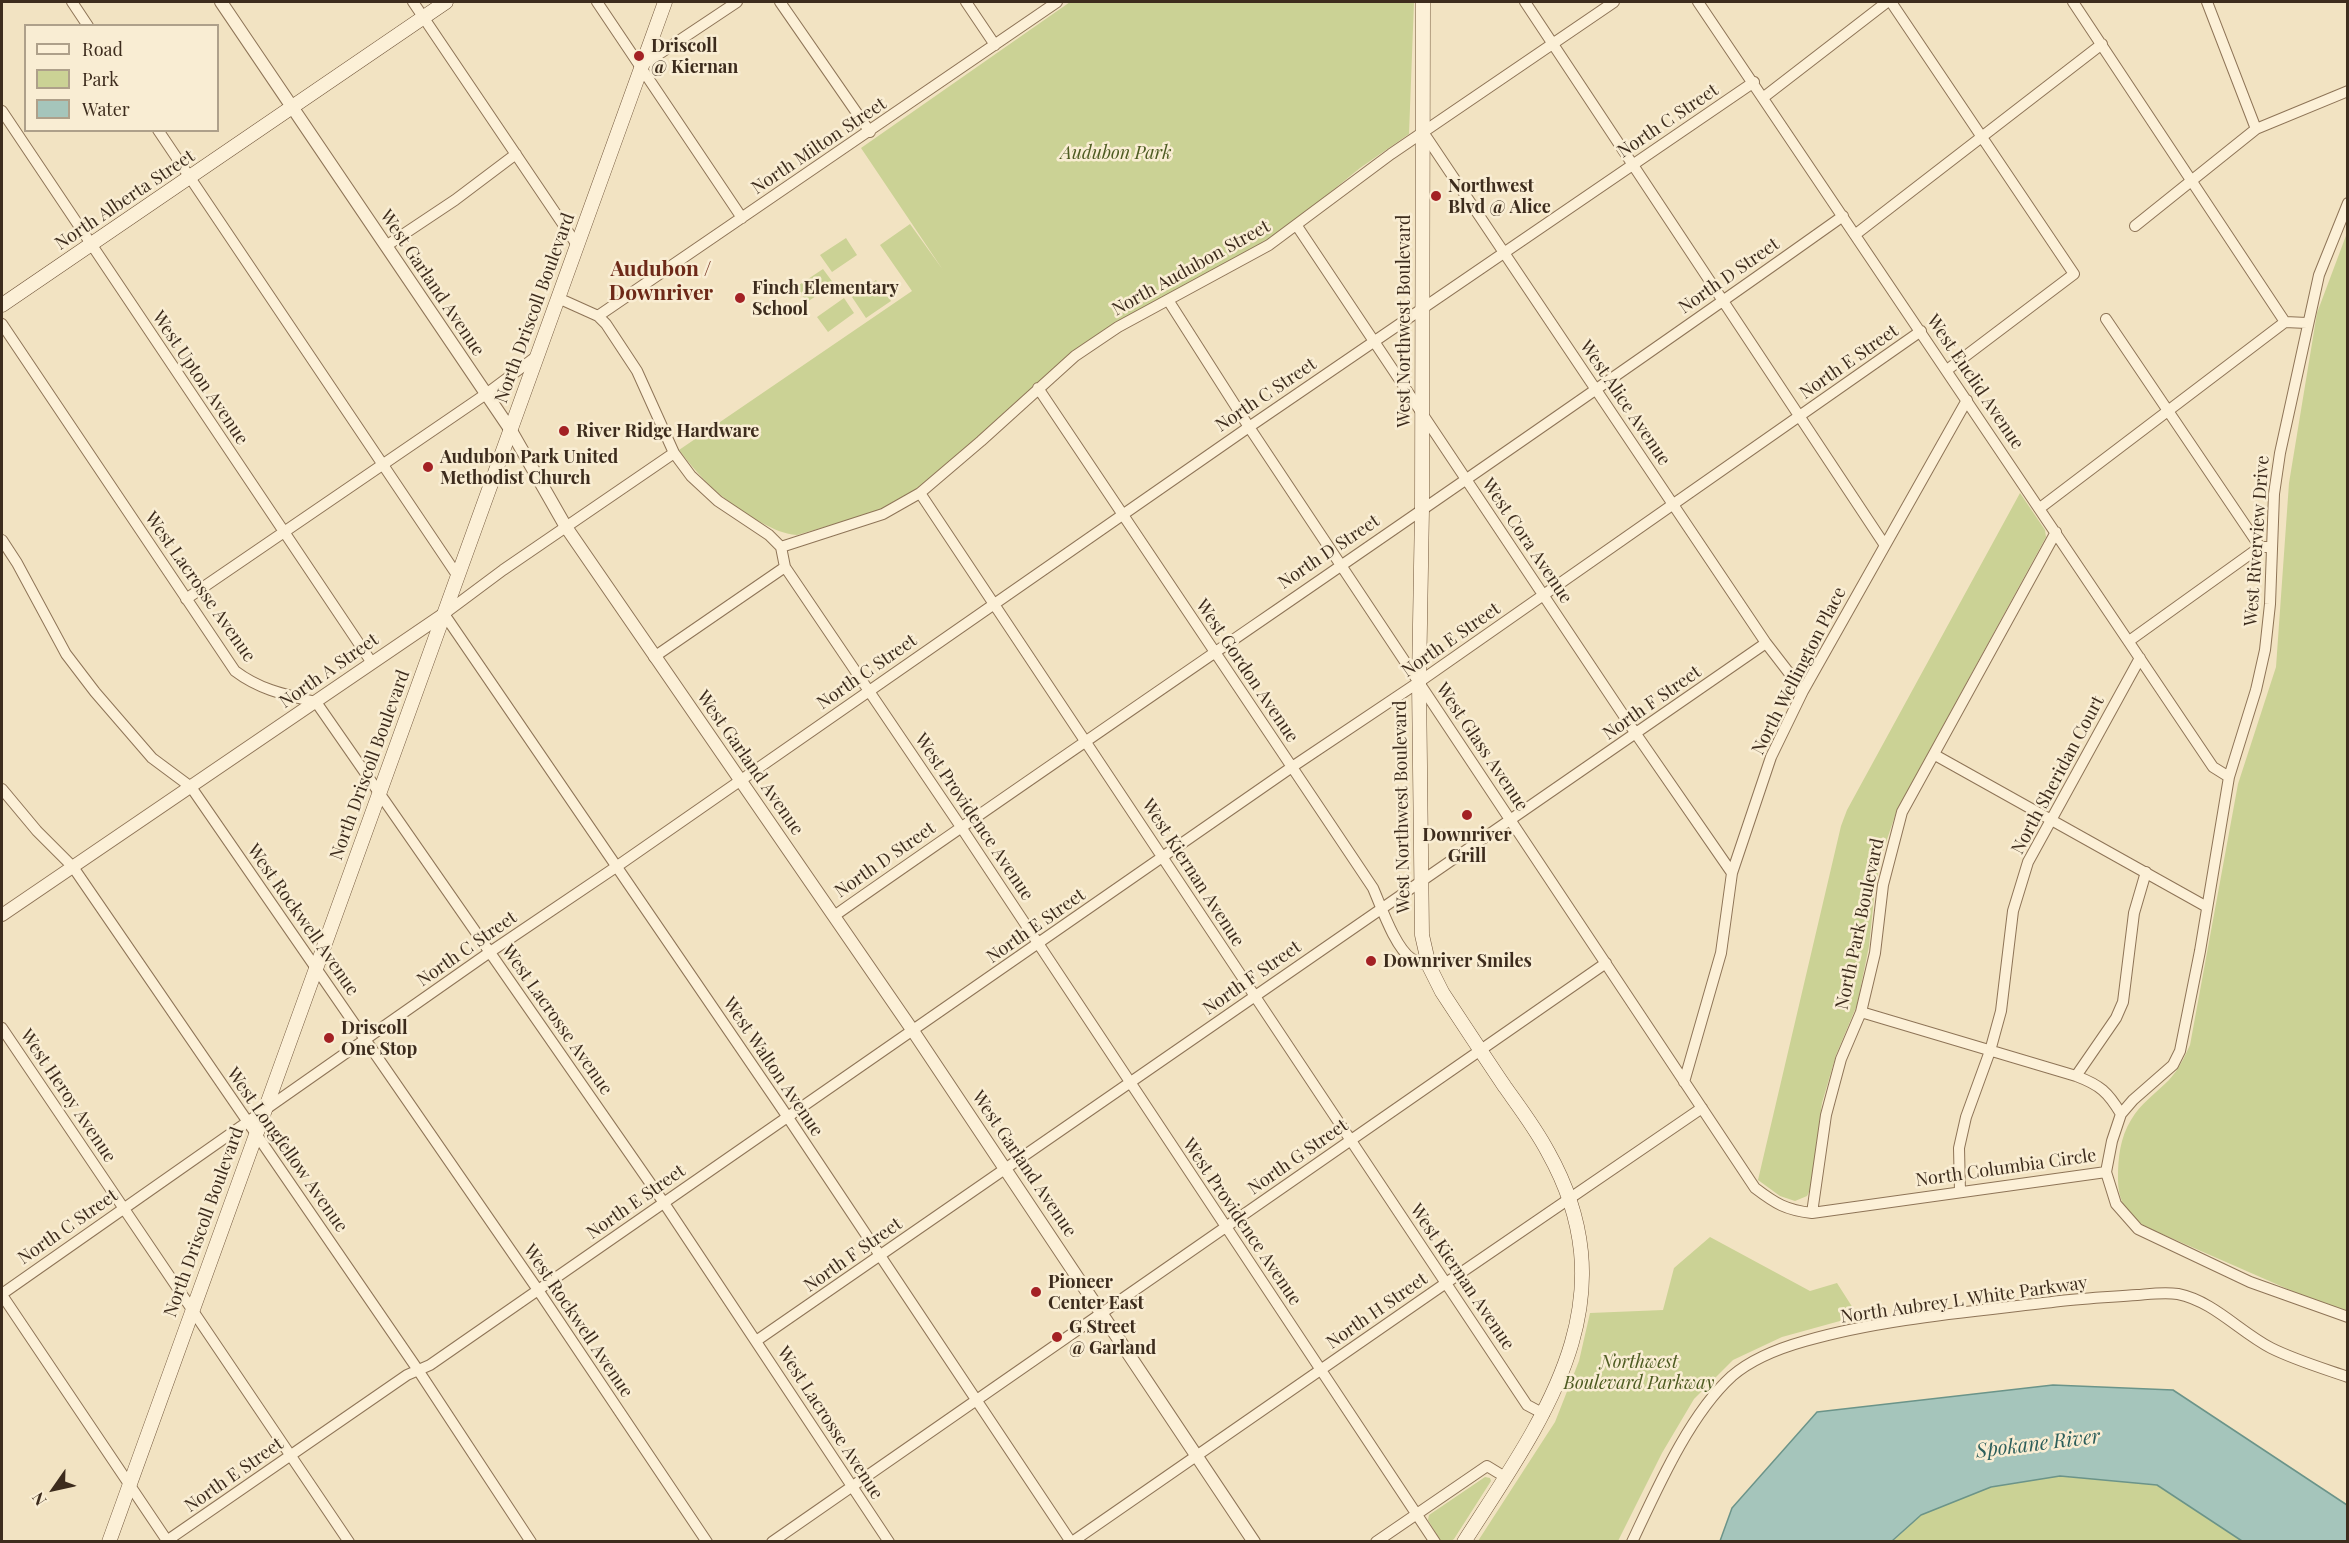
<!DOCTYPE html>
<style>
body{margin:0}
#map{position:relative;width:2349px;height:1543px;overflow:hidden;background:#f2e3c2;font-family:"Playfair Display",serif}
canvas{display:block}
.frame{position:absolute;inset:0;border:3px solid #3d2c1d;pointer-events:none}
.legend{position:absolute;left:24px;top:24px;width:195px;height:108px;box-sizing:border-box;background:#f9edd3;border:2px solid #aea08a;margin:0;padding:8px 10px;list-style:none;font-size:18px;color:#3d2c1d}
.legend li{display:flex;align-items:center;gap:12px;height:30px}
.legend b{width:30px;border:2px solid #aea08a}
.north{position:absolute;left:24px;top:1459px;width:60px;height:60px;-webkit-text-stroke:4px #f9edd3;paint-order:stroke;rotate:236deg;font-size:16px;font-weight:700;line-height:24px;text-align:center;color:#3d2c1d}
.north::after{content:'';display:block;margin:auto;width:21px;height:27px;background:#3d2c1d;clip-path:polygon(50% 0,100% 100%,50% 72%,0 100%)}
</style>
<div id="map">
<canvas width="2349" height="1543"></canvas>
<div class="frame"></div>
<ul class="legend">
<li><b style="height:8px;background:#fcf0d7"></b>Road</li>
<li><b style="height:16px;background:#cbd295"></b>Park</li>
<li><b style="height:16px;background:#a5c5bb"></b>Water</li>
</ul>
<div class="north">N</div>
</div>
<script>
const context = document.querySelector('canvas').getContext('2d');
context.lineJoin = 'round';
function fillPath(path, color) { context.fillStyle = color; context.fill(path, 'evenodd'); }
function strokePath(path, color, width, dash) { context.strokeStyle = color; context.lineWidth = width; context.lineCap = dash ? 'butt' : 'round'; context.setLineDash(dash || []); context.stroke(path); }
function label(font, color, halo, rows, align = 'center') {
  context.font = font + ' "Playfair Display",serif'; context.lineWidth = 5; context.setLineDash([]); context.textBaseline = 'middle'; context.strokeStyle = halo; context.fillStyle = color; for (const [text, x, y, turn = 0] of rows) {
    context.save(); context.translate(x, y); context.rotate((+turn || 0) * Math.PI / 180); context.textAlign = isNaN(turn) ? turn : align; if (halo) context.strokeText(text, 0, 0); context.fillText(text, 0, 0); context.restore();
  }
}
const green = new Path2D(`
 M1070,2H1414L1409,134L1360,168L1295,221L1245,255L1060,363L953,462L901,500L882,510L797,535C783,534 774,529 762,523C726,503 704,483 679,450L912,291L880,245L910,224L943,270L861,148Z
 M2347,233V1315L2146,1227C2126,1213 2118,1202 2118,1178C2118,1158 2120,1138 2131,1120C2140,1104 2156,1093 2169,1080C2179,1069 2184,1058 2190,1045L2238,784L2276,667L2289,483L2317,313Z
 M846,238L857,255L832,272L820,255Z
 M823,269L834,284L807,302L796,287Z
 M876,280L891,301L866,318L852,297Z
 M844,298L854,313L828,332L817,317Z
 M2020,493L2045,530L2046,537L1897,810L1882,854L1875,888L1869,946L1857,1005L1836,1055L1822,1103L1810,1190L1807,1196L1795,1201L1780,1196L1758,1180L1841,826L1847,810Z
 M1710,1237L1810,1291L1837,1283L1858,1316L1782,1337L1733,1360L1694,1399L1662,1453L1618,1541H1478L1555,1422L1579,1361L1590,1313L1663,1310L1674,1268Z
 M2059,1476L2157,1485L2242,1541L1892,1542L1921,1515L1991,1487Z
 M1485,1477L1490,1478L1491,1481L1454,1539L1451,1541L1440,1540L1428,1520L1429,1515Z`);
const water = new Path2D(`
 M2053,1385L2173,1390L2347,1505V1541H2242L2157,1485L2060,1476L1991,1487L1921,1515L1892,1541H1720L1732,1508L1817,1412Z`);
const minor = new Path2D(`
 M72,2L88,26
 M413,2L577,245
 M597,2L742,218
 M780,2L870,132
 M966,2L995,45
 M1525,2L1884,544
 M1698,2L2213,767L2229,777
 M1891,2L2074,274L1947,370
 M2073,2L2285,322L2307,323
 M2207,2L2256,129
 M641,66L737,2
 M1764,97L1887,2
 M2,111L372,663
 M158,130L457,575
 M1423,132L1766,643L1803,691
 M2348,203L2319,275L2280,453L2274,494L2270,604L2265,650L2256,690L2229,777L2200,951L2180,1051L2173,1065L2133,1100L2121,1114L2112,1141L2106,1172L2116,1204L2138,1229L2250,1282L2348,1317
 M1297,226L1636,734L1732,873
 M2135,226L2256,129L2348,91
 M1856,234L2102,44
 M386,246L455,200L516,154
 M558,298L598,316L606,324L637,371L674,453L691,476L718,501L769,535L781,547L785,567L961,827L1435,1542
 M1168,300L1249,427L1755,1188C1776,1204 1786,1210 1812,1213L2106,1172
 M598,316L1057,2
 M2106,319L2260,547H2271
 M2,324L235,671C260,690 286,695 316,702L664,1203L889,1542
 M1038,388L1373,888C1381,906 1395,948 1412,959C1417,962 1424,964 1429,966
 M674,453L503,570L444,614L787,1116L1071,1542
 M920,493L1527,1405L1544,1414
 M2040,508L2285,322
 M2,540L17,563L66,654L95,692L152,758L191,787L538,1290L707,1542
 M781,547L883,514L920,493L981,441L1075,356L1118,327L1269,245L1391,154L1614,2
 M186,599L486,394L537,356
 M2129,641L2260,547
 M654,657L785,567
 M1935,755L2207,907
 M2,789L37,831L73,867L418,1370L531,1542
 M834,916C1170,681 1510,453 1843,216
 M1861,1012L2076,1076C2100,1085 2108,1092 2121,1114
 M2,1028L349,1542
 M2076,1076L2116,1018L2123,1002L2134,913L2146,872
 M1684,1082L1721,953L1732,873L1771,757L1803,691L1967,400
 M1960,1192L1959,1148L1966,1117L1990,1051L2001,1011L2013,911L2028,862L2140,658
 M1812,1213L1826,1115L1841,1059L1861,1012L1875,953L1883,885L1902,812L2056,532
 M2,1294L490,952L616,867L1249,427L1754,82
 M2,1295L168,1542
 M756,1341L1766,643
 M165,1542L407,1375L430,1365L1292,767L1419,682L1921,331
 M772,1542L1606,963
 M1072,1542L1446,1283L1702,1108
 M1376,1542L1487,1466L1505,1477
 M1632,1542C1657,1489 1689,1415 1732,1376C1753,1358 1780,1348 1805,1341C1884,1318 1979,1311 2060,1301C2086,1298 2111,1297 2137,1295C2150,1294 2164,1292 2178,1294C2213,1301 2240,1332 2271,1348C2295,1360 2322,1368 2348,1377`);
const tertiary = new Path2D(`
 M221,2L510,429L566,527L913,1031L1254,1542
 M2,915L444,614`);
const secondary = new Path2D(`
 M1423,2L1422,509L1419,682L1422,935L1429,966L1442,992C1463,1024 1484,1056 1505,1087C1520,1108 1536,1129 1548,1152C1632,1302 1544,1417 1464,1542
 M2,305L446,2
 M109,1542L665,2`);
const markers = [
 [639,56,6,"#a32124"],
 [1436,196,6,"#a32124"],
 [740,298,6,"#a32124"],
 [564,431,6,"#a32124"],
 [428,467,6,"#a32124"],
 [1467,815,6,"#a32124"],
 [1371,961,6,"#a32124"],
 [329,1038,6,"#a32124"],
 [1036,1292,6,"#a32124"],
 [1057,1337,6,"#a32124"]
];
const poiNames = [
 ["Driscoll",651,46],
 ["@ Kiernan",651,67],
 ["Northwest",1448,186],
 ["Blvd @ Alice",1448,207],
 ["Finch Elementary",752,288],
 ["School",752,309],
 ["River Ridge Hardware",576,431],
 ["Audubon Park United",440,457],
 ["Methodist Church",440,478],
 ["Downriver",1467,835,"center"],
 ["Grill",1467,856,"center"],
 ["Downriver Smiles",1383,961],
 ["Driscoll",341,1028],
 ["One Stop",341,1049],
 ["Pioneer",1048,1282],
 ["Center East",1048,1303],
 ["G Street",1069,1327],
 ["@ Garland",1069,1348]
];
const streetNames = [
 ["North C Street",1668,121,-34],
 ["North Milton Street",819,146,-34],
 ["North Alberta Street",125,200,-34],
 ["North Audubon Street",1191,268,-29],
 ["North D Street",1729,276,-35],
 ["West Garland Avenue",432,283,56],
 ["North Driscoll Boulevard",535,308,-70],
 ["West Northwest Boulevard",1404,321,-90],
 ["North E Street",1849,362,-35],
 ["West Upton Avenue",200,378,56],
 ["West Euclid Avenue",1975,382,56],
 ["North C Street",1266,395,-34],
 ["West Alice Avenue",1625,403,56],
 ["West Cora Avenue",1527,541,56],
 ["West Riverview Drive",2257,541,-86],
 ["North D Street",1329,552,-34],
 ["West Lacrosse Avenue",200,587,55],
 ["North E Street",1451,640,-35],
 ["North A Street",329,671,-35],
 ["West Gordon Avenue",1247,671,56],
 ["North Wellington Place",1799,671,-63],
 ["North C Street",867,672,-35],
 ["North F Street",1652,703,-35],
 ["West Glass Avenue",1482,747,56],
 ["West Garland Avenue",750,763,55],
 ["North Driscoll Boulevard",370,765,-70],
 ["North Sheridan Court",2058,775,-62],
 ["West Northwest Boulevard",1402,807,-91],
 ["West Providence Avenue",974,817,56],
 ["North D Street",885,860,-35],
 ["West Kiernan Avenue",1193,873,57],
 ["West Rockwell Avenue",303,920,55],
 ["North Park Boulevard",1860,924,-78],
 ["North E Street",1036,926,-35],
 ["North C Street",467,949,-35],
 ["North F Street",1252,978,-35],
 ["West Lacrosse Avenue",557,1020,55],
 ["West Walton Avenue",773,1067,56],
 ["West Heroy Avenue",68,1096,56],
 ["West Longfellow Avenue",287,1150,55],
 ["North G Street",1298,1157,-35],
 ["West Garland Avenue",1024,1164,56],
 ["North Columbia Circle",2006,1168,-8],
 ["North E Street",636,1202,-35],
 ["North Driscoll Boulevard",204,1222,-70],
 ["West Providence Avenue",1242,1222,56],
 ["North C Street",68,1227,-35],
 ["North F Street",853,1255,-35],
 ["West Kiernan Avenue",1462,1277,56],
 ["North Aubrey L White Parkway",1964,1300,-8],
 ["North H Street",1377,1311,-35],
 ["West Rockwell Avenue",578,1321,56],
 ["West Lacrosse Avenue",830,1423,57],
 ["North E Street",234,1475,-35]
];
const parkNames = [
 ["Audubon Park",1116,153],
 ["Northwest",1639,1362],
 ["Boulevard Parkway",1639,1383]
];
const waterNames = [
 ["Spokane River",2038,1444,-7]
];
const quarterNames = [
 ["Audubon /",661,269],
 ["Downriver",661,293]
];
fillPath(green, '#cbd295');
fillPath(water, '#a5c5bb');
strokePath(water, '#6b9489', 1.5);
strokePath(minor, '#8e7457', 12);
strokePath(tertiary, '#8e7457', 14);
strokePath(secondary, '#70553a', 15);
strokePath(minor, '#fcf0d7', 10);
strokePath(tertiary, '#fcf0d7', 12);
strokePath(secondary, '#fcf0d7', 14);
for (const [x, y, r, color] of markers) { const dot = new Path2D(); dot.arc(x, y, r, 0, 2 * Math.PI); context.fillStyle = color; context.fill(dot); strokePath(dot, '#f9edd3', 2); }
label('bold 18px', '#3d2c1d', '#f9edd3', poiNames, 'left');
label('18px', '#3d2c1d', '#f9edd3', streetNames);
label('italic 18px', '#4d5b21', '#f9edd3', parkNames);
label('italic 20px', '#2b5e5a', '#f9edd3', waterNames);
label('bold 21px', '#6e2918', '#f9edd3', quarterNames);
</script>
